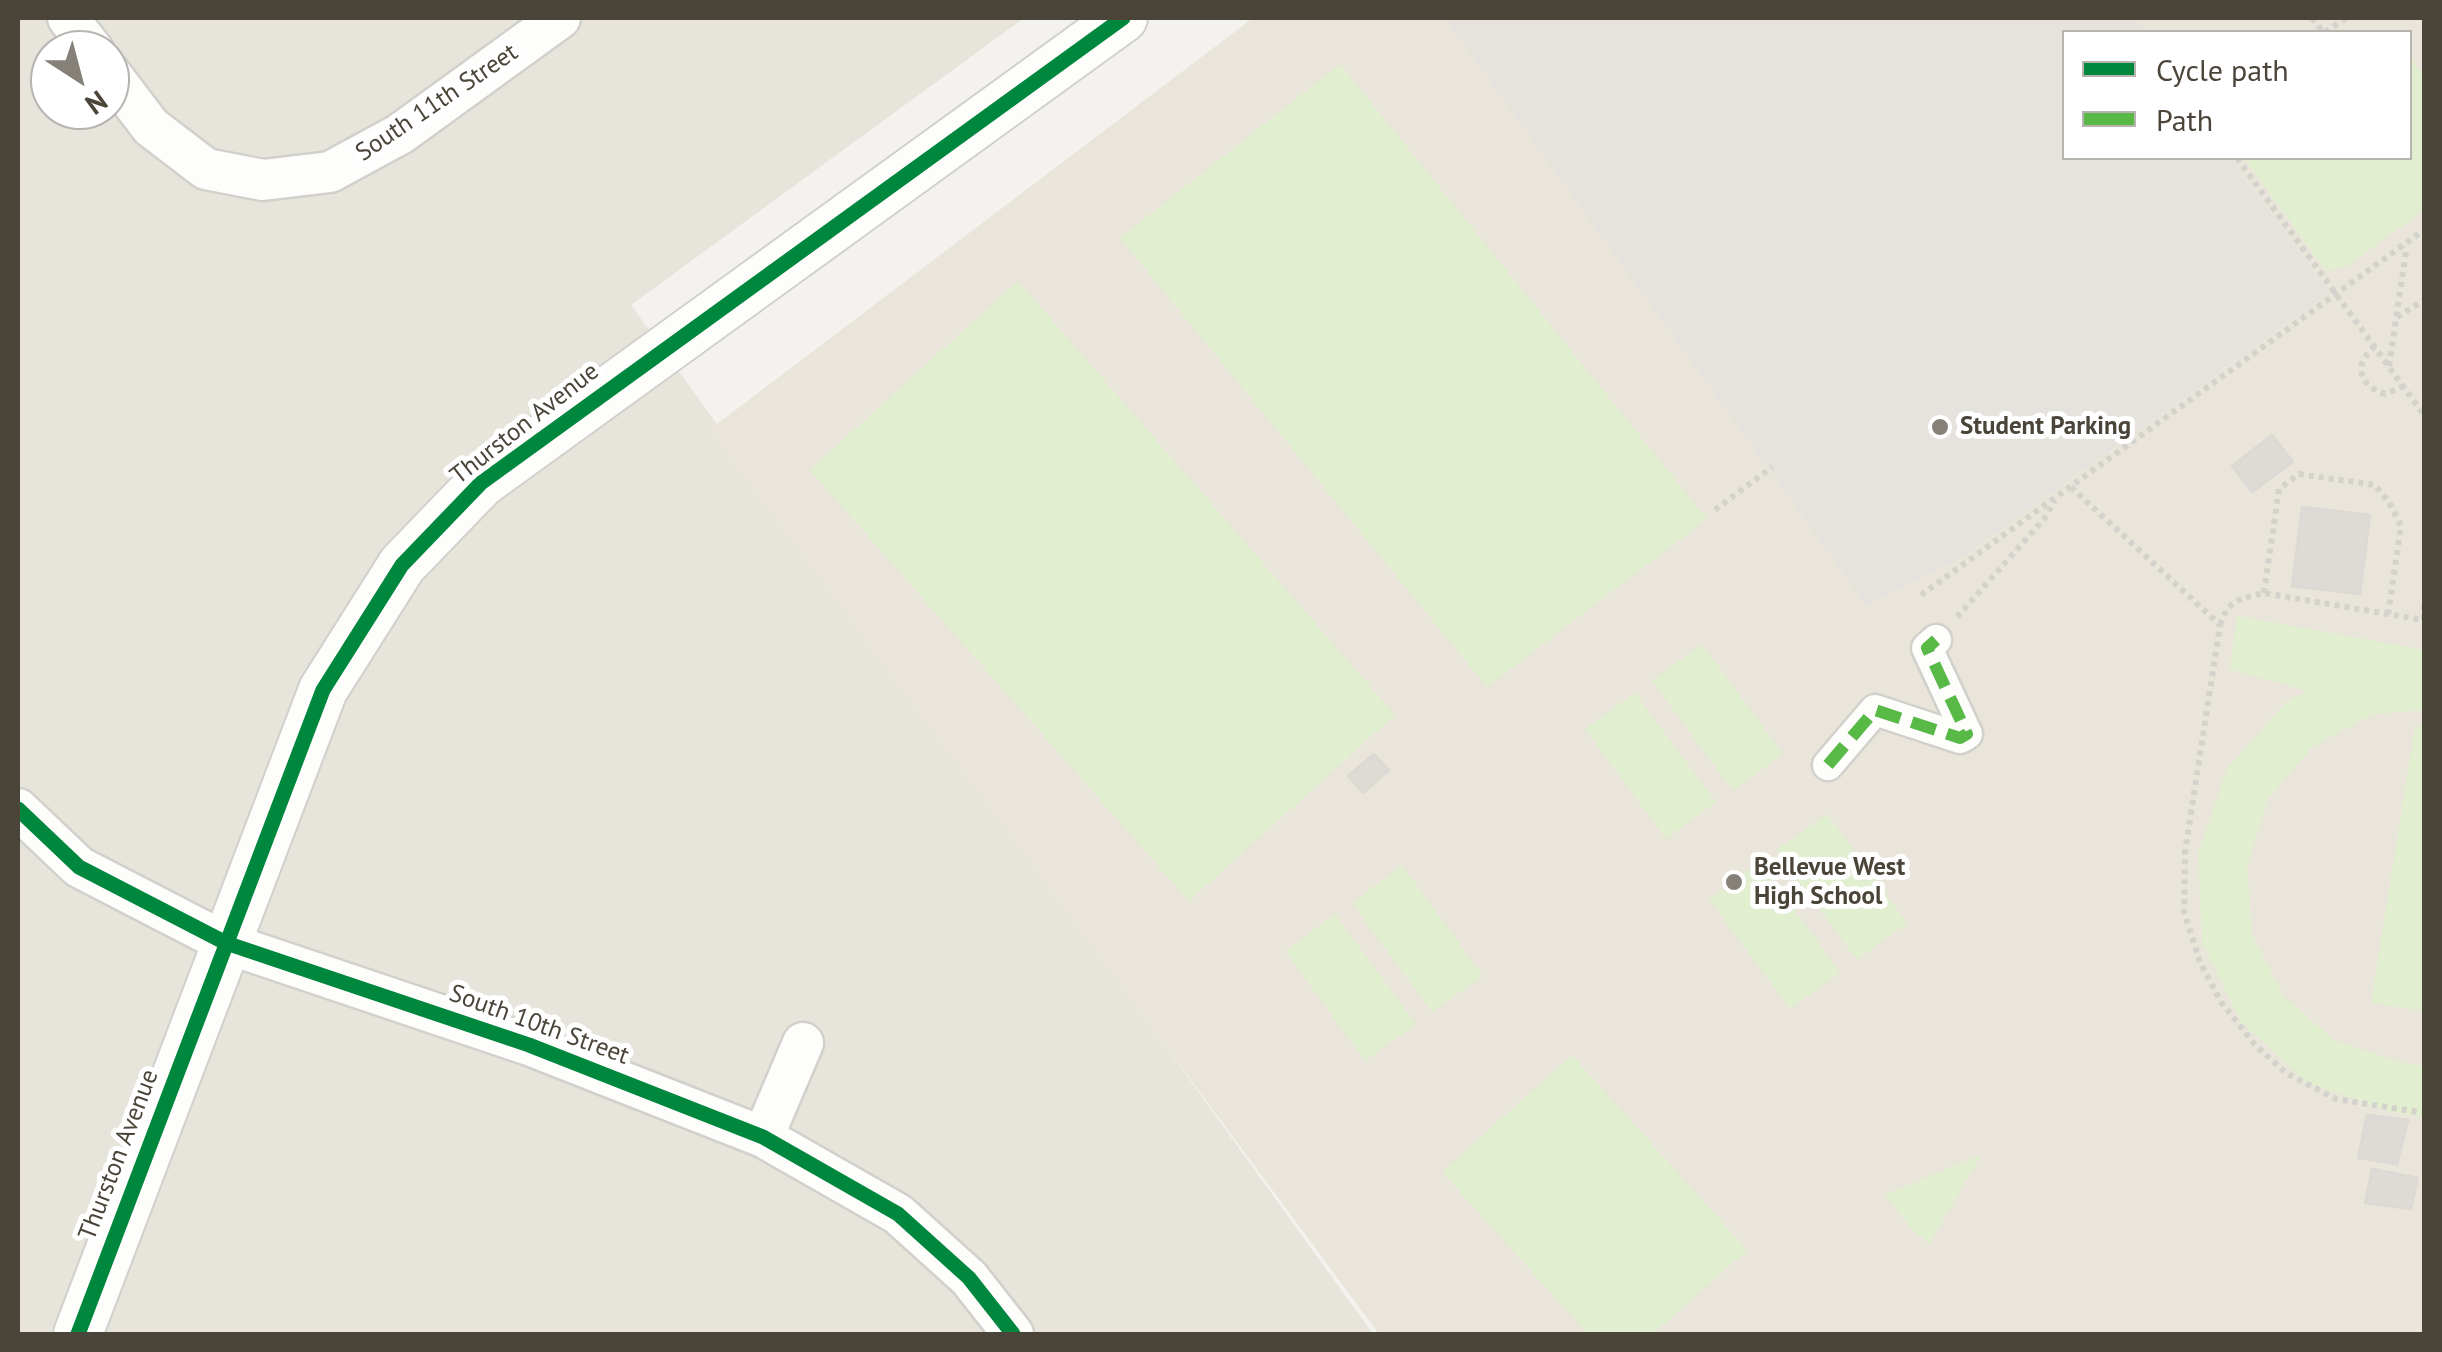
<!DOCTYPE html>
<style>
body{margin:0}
#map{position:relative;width:2442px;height:1352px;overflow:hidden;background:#f4f2ee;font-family:"PT Sans",sans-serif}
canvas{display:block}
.frame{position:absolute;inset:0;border:20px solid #4b4439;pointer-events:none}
.legend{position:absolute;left:2062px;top:30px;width:350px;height:130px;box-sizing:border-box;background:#fff;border:2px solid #b7b4b0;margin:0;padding:12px 18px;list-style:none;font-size:30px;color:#4b4439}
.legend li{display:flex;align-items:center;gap:20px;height:50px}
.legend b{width:50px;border:2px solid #b7b4b0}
.north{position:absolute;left:30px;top:30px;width:100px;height:100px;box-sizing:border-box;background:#fff;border:2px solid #b7b4b0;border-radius:50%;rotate:144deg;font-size:28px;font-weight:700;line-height:40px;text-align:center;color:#4b4439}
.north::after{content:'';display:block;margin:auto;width:35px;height:45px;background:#868178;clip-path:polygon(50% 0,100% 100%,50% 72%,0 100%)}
</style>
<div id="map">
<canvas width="2442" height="1352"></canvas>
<div class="frame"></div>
<ul class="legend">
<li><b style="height:12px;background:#00873e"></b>Cycle path</li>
<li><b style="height:12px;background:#58b947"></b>Path</li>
</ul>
<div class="north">N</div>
</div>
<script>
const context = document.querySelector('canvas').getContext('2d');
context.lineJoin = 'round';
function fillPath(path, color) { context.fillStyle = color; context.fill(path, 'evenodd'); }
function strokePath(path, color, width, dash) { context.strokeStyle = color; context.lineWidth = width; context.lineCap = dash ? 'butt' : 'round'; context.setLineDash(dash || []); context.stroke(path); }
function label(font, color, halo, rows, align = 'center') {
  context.font = font + ' "PT Sans",sans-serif'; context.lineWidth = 10; context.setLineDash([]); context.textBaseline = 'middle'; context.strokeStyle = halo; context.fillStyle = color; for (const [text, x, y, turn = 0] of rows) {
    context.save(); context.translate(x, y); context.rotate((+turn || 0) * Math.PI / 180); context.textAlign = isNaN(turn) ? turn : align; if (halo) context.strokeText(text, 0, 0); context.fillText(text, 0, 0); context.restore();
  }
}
const residential = new Path2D(`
 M18,18H1024L631,305L1373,1334H18ZM50,50H110V110H50Z`);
const education = new Path2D(`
 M1253,18H2424V1334H1379L709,430ZM2064,32H2410V158H2064Z`);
const green = new Path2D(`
 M2410,56L2424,77V210L2349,265L2326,271L2244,158H2410Z
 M1340,64L1707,519L1487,687L1120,238Z
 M1018,281L1395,715L1189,901L810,470Z
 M2237,616L2424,650V710L2374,714L2312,747L2268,799L2247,866L2252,934L2283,995L2334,1040L2399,1062L2424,1066V1117L2390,1112L2306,1082L2241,1022L2202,942L2198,853L2227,769L2286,702L2307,691L2230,669Z
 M1702,644L1783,754L1733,791L1652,681Z
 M1635,693L1716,802L1666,839L1585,729Z
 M2415,726L2424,727V1011L2371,1003Z
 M1827,814L1907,923L1857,960L1776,850Z
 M1759,862L1840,972L1790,1009L1709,899Z
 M1402,865L1483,976L1432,1012L1352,903Z
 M1335,914L1416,1024L1365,1061L1285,951Z
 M1572,1055L1747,1250L1653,1334H1588L1442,1172Z
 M1982,1154L1929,1244L1910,1227L1885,1195Z`);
const parking = new Path2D(`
 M1445,18H2134L2145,32H2064V158H2230L2329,293L1956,561L1867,606Z`);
const building = new Path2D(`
 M2272,435L2293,462L2252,492L2232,466Z
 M2302,507L2370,515L2360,594L2292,586Z
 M1374,754L1389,770L1363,793L1348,776Z
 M2367,1115L2408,1120L2397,1164L2358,1158Z
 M2372,1169L2418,1178L2411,1209L2365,1203Z`);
const path = new Path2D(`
 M2312,18L2323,32
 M2325,32L2346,18
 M2237,158L2424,415
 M2397,317L2424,300
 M2375,346C2353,364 2358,385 2385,394L2404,386
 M2389,366L2406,252L2402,247
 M2071,487L2220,625L2185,852L2184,912L2200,962L2221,1002L2255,1045L2286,1073L2336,1099L2424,1113
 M1715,510L1772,467
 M2264,593L2279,489L2299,474L2375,485L2389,502L2401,526L2388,614
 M1921,595L2424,230
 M2424,605V620
 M1957,617L2044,519L2055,501
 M2220,625C2229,599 2239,599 2264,593L2423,620`);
const pedestrian = new Path2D(`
 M1828,765L1875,710L1960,738L1967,734L1927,648L1936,640`);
const minor = new Path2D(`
 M68,18L93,50
 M110,73L151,127L206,169L263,180L330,172L400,134L560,18
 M18,809L79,867L226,943L529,1045L763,1137L898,1214L969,1278L1013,1334
 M763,1137L803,1043`);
const tertiary = new Path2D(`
 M78,1334L323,690L402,565L481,483L1123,18`);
const quiet = new Path2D(`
 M1828,765L1875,710L1960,738L1967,734L1927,648L1936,640`);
const cycleway = new Path2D(`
 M18,809L79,867L226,943L529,1045L763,1137L898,1214L969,1278L1013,1334
 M78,1334L323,690L402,565L481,483L1123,18`);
const markers = [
 [1940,427,10,"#868178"],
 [1734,882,10,"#868178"]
];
const streetNames = [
 ["South 11th Street",437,103,-34],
 ["Thurston Avenue",525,424,-38],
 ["South 10th Street",539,1025,20],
 ["Thurston Avenue",119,1155,-69]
];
const poiNames = [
 ["Student Parking",1960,427],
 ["Bellevue West",1754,868],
 ["High School",1754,897]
];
fillPath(residential, '#e7e4dc');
fillPath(education, '#eae5da');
fillPath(green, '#e1eecf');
fillPath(parking, '#e6e3df');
fillPath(building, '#dedbd6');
strokePath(building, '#dcd9d4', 2.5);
strokePath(pedestrian, '#d2d0cb', 35);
strokePath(minor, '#d2d0cb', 45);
strokePath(tertiary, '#d2d0cb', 52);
strokePath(path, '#d3d2cc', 6, [5, 5]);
strokePath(pedestrian, '#fdfdfc', 30);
strokePath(minor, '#fdfdfc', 40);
strokePath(tertiary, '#fdfdfc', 48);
strokePath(quiet, '#58b947', 12, [25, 12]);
strokePath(cycleway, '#00873e', 15);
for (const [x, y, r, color] of markers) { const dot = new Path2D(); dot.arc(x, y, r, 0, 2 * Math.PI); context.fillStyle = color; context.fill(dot); strokePath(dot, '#fff', 4); }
label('25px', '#4b4439', '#fff', streetNames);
label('bold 25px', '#4b4439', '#fff', poiNames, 'left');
</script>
